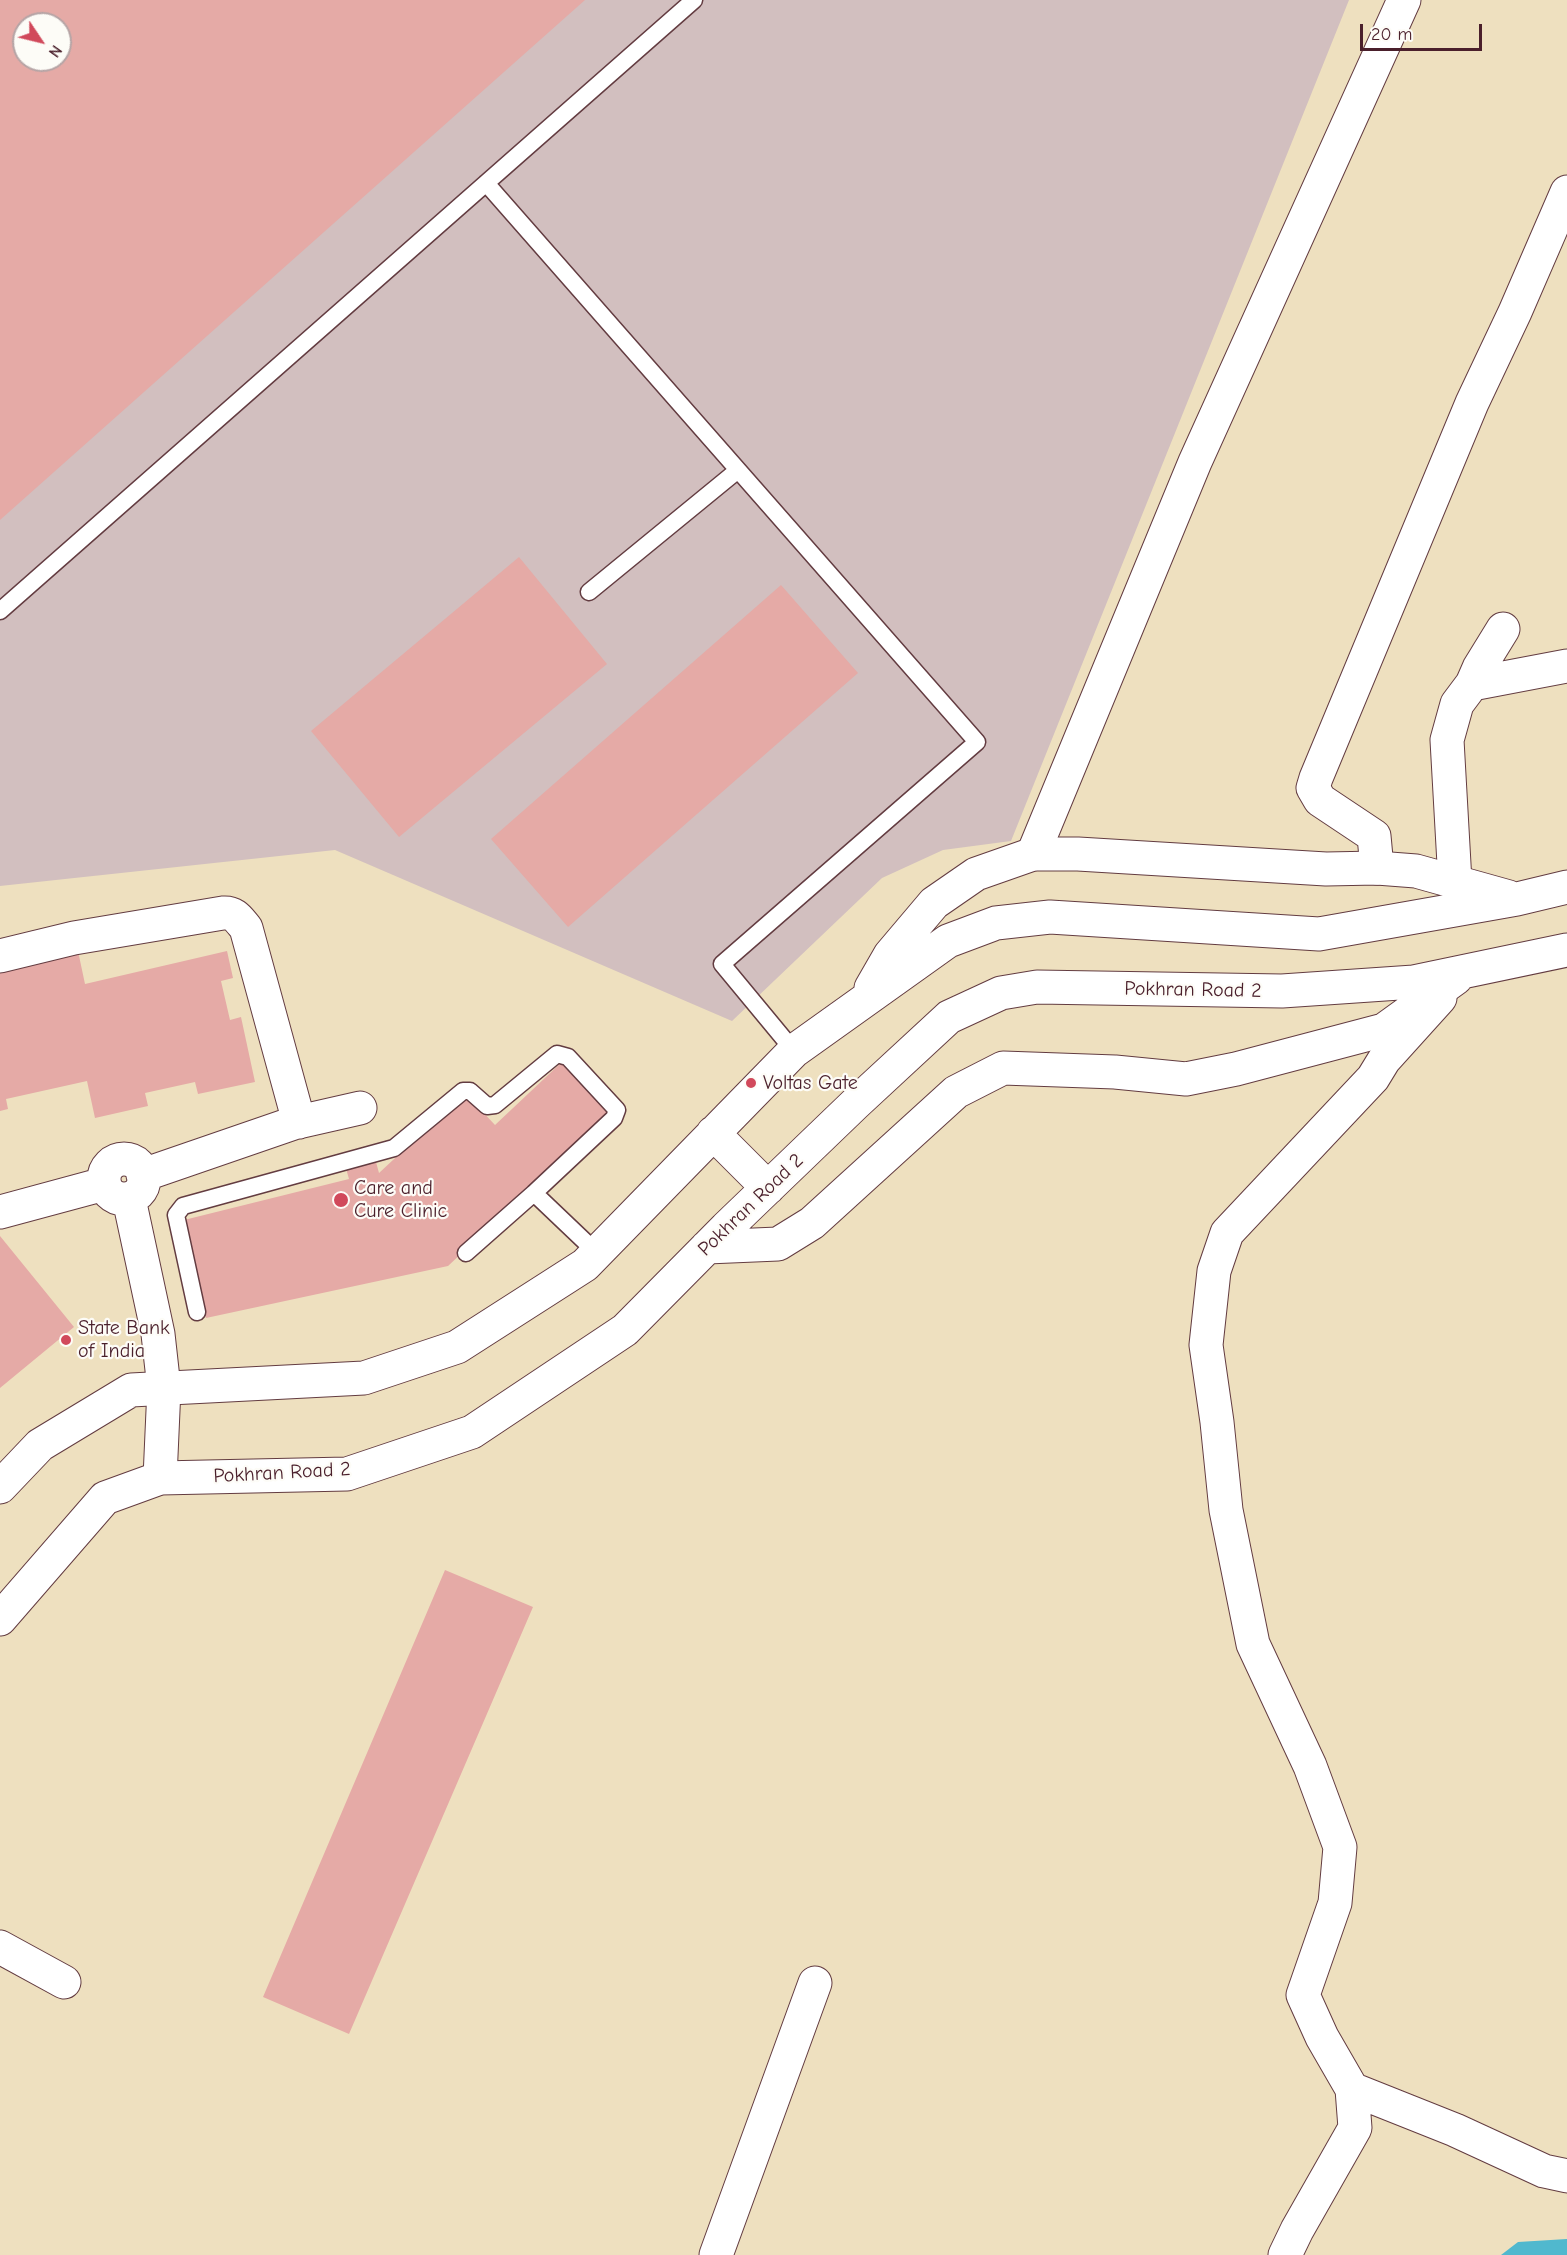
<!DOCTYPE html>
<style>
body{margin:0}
#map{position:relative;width:1567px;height:2255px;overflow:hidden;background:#eee0bf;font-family:"Comic Neue",sans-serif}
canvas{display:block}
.north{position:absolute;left:12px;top:12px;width:60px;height:60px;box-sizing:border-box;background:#fdfcf7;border:2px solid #b5a4a5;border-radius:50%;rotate:125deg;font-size:16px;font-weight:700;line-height:24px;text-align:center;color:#4a1f2b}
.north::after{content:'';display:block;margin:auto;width:21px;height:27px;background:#d1495b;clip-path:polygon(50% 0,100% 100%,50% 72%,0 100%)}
.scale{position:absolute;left:1360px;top:24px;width:122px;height:27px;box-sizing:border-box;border:3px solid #4a1f2b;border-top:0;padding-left:8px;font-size:18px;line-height:21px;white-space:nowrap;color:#4a1f2b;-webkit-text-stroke:4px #fdfcf7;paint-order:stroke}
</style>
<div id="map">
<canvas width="1567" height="2255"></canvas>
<div class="north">N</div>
<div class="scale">20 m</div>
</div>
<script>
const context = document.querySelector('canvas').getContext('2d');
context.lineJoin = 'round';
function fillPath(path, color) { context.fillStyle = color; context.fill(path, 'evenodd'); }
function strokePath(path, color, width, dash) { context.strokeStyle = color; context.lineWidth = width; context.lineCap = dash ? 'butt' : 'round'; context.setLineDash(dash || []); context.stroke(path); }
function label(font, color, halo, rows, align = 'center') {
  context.font = font + ' "Comic Neue",sans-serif'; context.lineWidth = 4.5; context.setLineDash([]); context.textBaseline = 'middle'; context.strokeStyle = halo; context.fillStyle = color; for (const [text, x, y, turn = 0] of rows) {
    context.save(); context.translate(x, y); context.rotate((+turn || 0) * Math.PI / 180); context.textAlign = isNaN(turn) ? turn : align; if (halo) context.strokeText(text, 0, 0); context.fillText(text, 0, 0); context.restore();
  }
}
const industrial = new Path2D(`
 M0,0H1349L1011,841L943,850L882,878L732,1021L335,850L0,886ZM24,24H60V60H24Z`);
const water = new Path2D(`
 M1567,2239V2255H1501L1518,2242Z`);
const building = new Path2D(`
 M0,0H585L0,520ZM24,24H60V60H24Z
 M519,557L607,664L399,837L311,731Z
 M781,585L858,673L568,927L491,839Z
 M78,951L85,984L227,951L233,978L221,981L230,1020L241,1017L255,1082L198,1094L195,1082L145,1093L148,1106L95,1118L87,1081L6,1099L8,1109L0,1111V968Z
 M564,1060L612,1113L448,1266L206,1318L184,1220L349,1179L345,1165L376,1162L379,1173L465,1093L495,1125Z
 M0,1236L74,1327L0,1388Z
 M445,1570L533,1607L349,2034L263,1997Z`);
const service = new Path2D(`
 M486,183L977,742L722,964L794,1051
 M589,592L738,470
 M0,611L694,0
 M466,1253L534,1193
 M197,1312L176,1215L183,1206L394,1148L463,1091H470L487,1106L495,1105L557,1054L568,1057L617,1110L614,1118L534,1193L597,1253`);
const minor = new Path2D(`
 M1472,684L1479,668L1503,629
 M1377,868L1374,836L1320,800L1313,788L1316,778L1472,403L1515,312L1567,192
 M1455,882L1447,740L1457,704L1472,684L1567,666
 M0,956L74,938L223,913C235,912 239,920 246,928L299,1122
 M1440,998L1384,1060L1373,1078L1227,1233L1214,1271L1206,1345L1217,1422L1226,1510L1253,1644L1310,1766L1340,1847L1335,1903L1303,1995L1322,2037L1352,2089L1455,2130L1544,2171L1567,2176
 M104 1179a20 20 0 1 1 40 0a20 20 0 1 1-40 0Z
 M143,1175L294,1123L360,1108
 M129,1199L158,1334L164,1388L160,1478
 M0,1212L104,1184
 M0,1947L64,1982
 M716,2255L815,1983
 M1285,2255L1297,2230L1355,2128L1352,2089`);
const tertiary = new Path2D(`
 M1033,854L1195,462L1404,0`);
const secondary = new Path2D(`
 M871,988L890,955L934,903L976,874L1033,854H1078L1326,869L1377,868L1416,871L1509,897
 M713,1133L768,1188
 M707,1247L778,1244L812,1223L956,1092L1003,1068L1115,1072L1186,1079L1236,1069L1384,1030L1456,978
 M0,1487L40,1445L131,1390L364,1378L457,1347L585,1265L794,1051L948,941L996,923L1050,917L1319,934L1517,899L1567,887
 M0,1619L105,1498L160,1478L347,1474L472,1432L625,1330L726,1228L855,1104L949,1017L1001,993L1037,987L1282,991L1414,982L1567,950`);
const markers = [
 [751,1083,6,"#d1495b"],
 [341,1200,8,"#d1495b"],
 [66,1340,6,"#d1495b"]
];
const streetNames = [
 ["Pokhran Road 2",1193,990,1],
 ["Pokhran Road 2",751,1205,-44],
 ["Pokhran Road 2",282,1473,-3]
];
const poiNames = [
 ["Voltas Gate",763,1083],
 ["Care and",354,1188],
 ["Cure Clinic",354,1211],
 ["State Bank",78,1328],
 ["of India",78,1351]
];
fillPath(industrial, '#d2bfbf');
fillPath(water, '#50b8ce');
fillPath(building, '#e5aaa6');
strokePath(service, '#633c41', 19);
strokePath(minor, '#633c41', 35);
strokePath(tertiary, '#633c41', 35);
strokePath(secondary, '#633c41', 35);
strokePath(service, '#fff', 16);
strokePath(minor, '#fff', 33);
strokePath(tertiary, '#fff', 33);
strokePath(secondary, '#fff', 33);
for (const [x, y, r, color] of markers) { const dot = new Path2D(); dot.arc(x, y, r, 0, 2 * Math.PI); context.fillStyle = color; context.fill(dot); strokePath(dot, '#fdfcf7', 2); }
label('20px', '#4a1f2b', '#fdfcf7', streetNames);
label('20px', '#4a1f2b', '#fdfcf7', poiNames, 'left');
</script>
